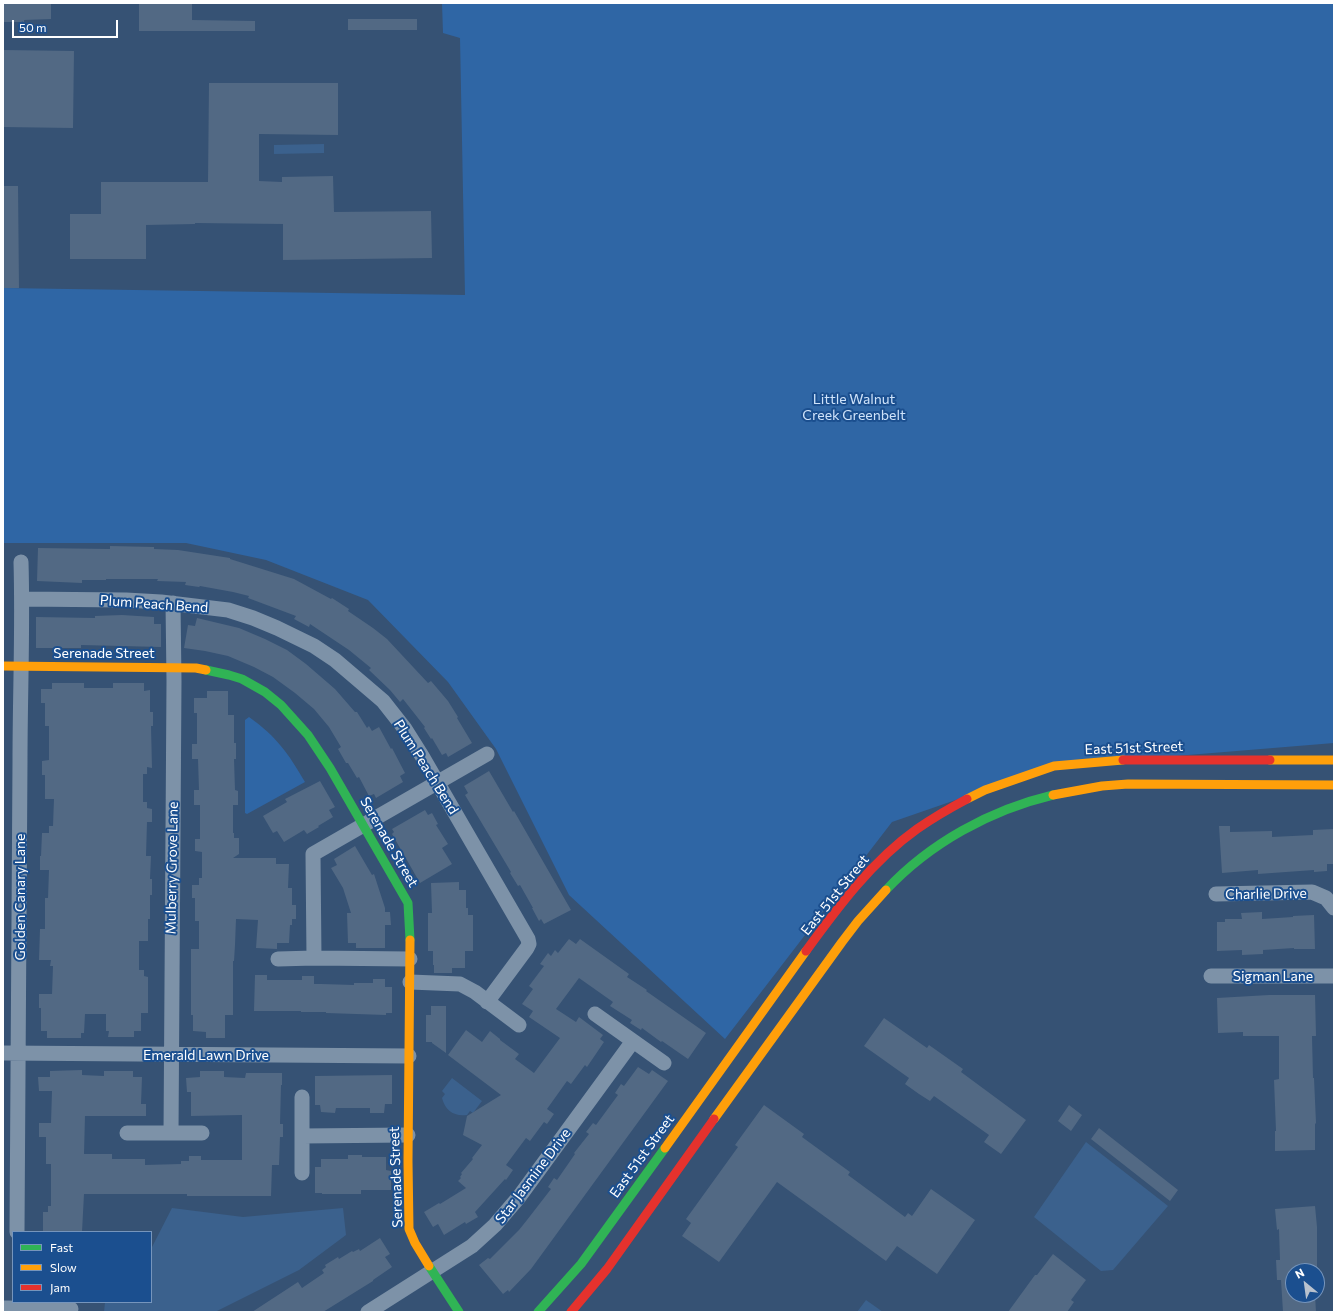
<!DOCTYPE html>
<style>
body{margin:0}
#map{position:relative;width:1337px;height:1315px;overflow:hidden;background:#365274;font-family:Commissioner,sans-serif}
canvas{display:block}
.frame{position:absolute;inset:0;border:4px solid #fff;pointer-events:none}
.legend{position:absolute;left:12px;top:1231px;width:140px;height:72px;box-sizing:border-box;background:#1b4f8f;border:1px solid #7695bc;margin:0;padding:5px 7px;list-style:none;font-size:12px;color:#fff}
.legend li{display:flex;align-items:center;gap:8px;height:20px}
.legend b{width:20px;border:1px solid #7695bc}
.north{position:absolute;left:1285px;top:1263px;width:40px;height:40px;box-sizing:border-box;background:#1b4f8f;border:1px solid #7695bc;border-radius:50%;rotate:331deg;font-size:11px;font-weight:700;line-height:16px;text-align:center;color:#fff}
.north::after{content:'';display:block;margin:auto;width:14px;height:18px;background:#b9c2ce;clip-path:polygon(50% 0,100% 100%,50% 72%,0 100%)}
.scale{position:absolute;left:12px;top:20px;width:106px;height:18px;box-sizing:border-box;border:2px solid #fff;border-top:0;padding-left:5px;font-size:12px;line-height:14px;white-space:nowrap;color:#fff;-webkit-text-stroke:3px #1b4f8f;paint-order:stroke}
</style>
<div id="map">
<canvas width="1337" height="1315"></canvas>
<div class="frame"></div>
<ul class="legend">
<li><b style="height:5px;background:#30b455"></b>Fast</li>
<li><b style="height:5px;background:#ff9f0a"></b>Slow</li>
<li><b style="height:5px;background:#e5322d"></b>Jam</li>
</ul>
<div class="north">N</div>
<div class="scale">50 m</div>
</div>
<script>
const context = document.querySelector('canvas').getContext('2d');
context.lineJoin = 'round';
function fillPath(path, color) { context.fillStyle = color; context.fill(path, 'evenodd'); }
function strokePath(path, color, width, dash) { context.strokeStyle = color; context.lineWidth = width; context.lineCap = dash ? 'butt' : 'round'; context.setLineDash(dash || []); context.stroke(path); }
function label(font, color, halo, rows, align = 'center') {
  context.font = font + ' Commissioner,sans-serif'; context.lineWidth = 4; context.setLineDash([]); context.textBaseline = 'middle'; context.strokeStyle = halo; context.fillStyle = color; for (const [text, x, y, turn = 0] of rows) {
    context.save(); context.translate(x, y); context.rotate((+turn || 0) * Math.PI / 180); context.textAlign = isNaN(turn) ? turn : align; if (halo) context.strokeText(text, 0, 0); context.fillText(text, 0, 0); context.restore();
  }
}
const green = new Path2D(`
 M442,3H1334V743L1054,766L892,822L725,1039L569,895L496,749L448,682L368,600L266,560L186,543H3V288L465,295L460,38L443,33Z
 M249,717C277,737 288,753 305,782L247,814L245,813V720Z`);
const water = new Path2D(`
 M324,144V153L274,154V145Z
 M452,1078L482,1101L473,1113L470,1111L467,1115C454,1117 445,1110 442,1098L445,1094L442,1091Z
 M1086,1142L1168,1206L1113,1270L1101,1271L1034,1217Z
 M172,1208L243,1217L343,1208L346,1235L299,1270L215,1312H104L105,1302H151V1249Z
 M866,1300L883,1312H857Z`);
const building = new Path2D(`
 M3,3H51V19L24,20V22H3Z
 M139,3H192V20L255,21V31H139Z
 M348,19H417V30H348Z
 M3,50L74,51L73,128L3,127Z
 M209,83H338V135L259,134V181L282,182V177L333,176L334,212L431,211L432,258L283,260V224L195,223V224L146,225V259H70V214H101V182H208Z
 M3,186H18L19,288H3Z
 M110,546L154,547V549L178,550L230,558V559L294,579L331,599L332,598L349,609L348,611L373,628L387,639L428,683L431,681L448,701L458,717L457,718L472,743L448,757L446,753L442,755L432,738L431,739L424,728L425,727L403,699L400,702L390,690L369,670L371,668L349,650L310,624L309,627L294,619L296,616L248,598L249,596L233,592L200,586L199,587L185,585L186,582L157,581L158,579H106V580H82V583L37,581L38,548L110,549Z
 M122,615L154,617V624H161V647L81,645V648H36V617L95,618V616Z
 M197,618L239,628L265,639L287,650L306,664L335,689L355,712H357L367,728L369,726L372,731L379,727L391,749L392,748L405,773L400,776L403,782L376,798L374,794L369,796L359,777L357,778L348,763H346L338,749L341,747L329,727L314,709L295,693L273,677L254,667L228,656L205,651L184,648L188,625L195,626Z
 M52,683H84V688H113V683H144V691L150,690V712H153V726H151L152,768L147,767V774H143V802H147V808L152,809V822H147L146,856H151L150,879H152V895H150V919H148V941H139V970H144V976L148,977V1013H141V1031H134V1037H108L109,1031H106V1014H85L84,1033H81V1038H47V1031H41V1008H39V994H52L53,966H50L51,960H39L40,929H45V898H48L49,870H40V856H41L42,833H49V826H53L54,799H45V775H42V761L49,760V726H45V703H41V689H52Z
 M207,691H228V715H234V743H236V759H234L235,790L238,791V805H233V833H234V838H239V854L233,858H276V864H289L288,888H292V905H296V919H292V925H290L289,943H277V949L256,948L258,920L236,919L235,945L234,961H233V1015H225V1038H206V1032L193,1031V1015H191V949H199V921H195V898H192V885H199V878H202V852L195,851V839H200V805H194V790H199L198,759H192V744H197V713H194V698H207Z
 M489,771L513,812L514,811L571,910L544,924L541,919L539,921L532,908H533L520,885L518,886L510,873L511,872L465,795L468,793L464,786Z
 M320,781L335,807L329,810L333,817L318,826L319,827L307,834L304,830L284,842L277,831L273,833L263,816L287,802L285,799Z
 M425,810L428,815L432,813L438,824L436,825L448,844L442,848L452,864L420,883L392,834L394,832L392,829Z
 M1219,826H1230V832L1272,831V837L1313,835V830L1334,829V864H1327V871L1314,872V870L1258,874V870L1222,873Z
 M355,846L372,875L374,874L385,908V912H390L391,925H385V948H356V943H348L347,913H351L343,888L331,868L337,865L334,859Z
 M459,882V890H466V908H468V915H473V951H465V968H452V973H434V965H433V951H428V913H432L431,883Z
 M1262,912V919L1293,917V916L1314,915L1315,949H1294V948L1263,950V954L1242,955V950L1217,951V922H1225V919H1242L1241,913Z
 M569,939L576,944L580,939L629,974L627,977L647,990L646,991L706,1033L688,1059L662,1041L661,1042L642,1028L641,1030L630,1023L632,1020L610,1006L613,1002L579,978L556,1009L576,1022L579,1017L603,1035L600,1039L604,1042L587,1067L585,1065L571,1084L567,1081L547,1109L554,1114L547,1124L544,1122L530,1141L526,1138L506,1165L513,1170L506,1180L505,1179L475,1212L478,1217L466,1224L465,1222L444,1235L438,1224L433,1227L424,1212L439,1203L440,1204L466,1188L458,1181L461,1178L460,1177L462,1174L461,1173L473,1159L472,1158L482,1145L463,1135L467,1116L501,1095L448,1055L466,1030L482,1042L490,1031L500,1039V1040L519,1054L515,1059L534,1073L560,1038L529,1017L533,1011L522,1004L533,989L529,986L544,966L540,964L548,953L551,956L555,950L558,953Z
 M255,975H267V980H302V976H314V984H321L354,985V983H373V979H385V987H392V1013H386V1015L326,1013V1012H301V1011H254Z
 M1269,995H1315L1316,1036H1312L1313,1078H1314L1316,1123L1315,1124V1150L1275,1151V1131H1276L1274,1080L1279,1079V1036H1243V1032L1218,1033L1217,998Z
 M431,1006H446V1053L432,1043V1042H426V1015H431Z
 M884,1018L927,1048L929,1045L963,1069L961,1072L1026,1120L1001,1154L984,1142L989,1135L934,1096L930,1101L919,1094L905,1084L909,1078L864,1046Z
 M638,1067L649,1074L652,1070L668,1081L531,1269L509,1292L508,1290L503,1294L479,1265L488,1258L490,1259L519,1230L527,1220L551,1189L548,1187L554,1178L557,1180L575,1154L574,1153L589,1134L586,1132L593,1123L596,1125L618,1095L615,1093L621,1084L624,1086Z
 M82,1070V1075L104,1076V1071H133V1077H142L141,1104H146V1116H85L84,1154H112V1159H145V1165L181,1164V1161H189V1156H201V1160H242V1115L191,1116V1092H187L186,1078L200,1077V1071H224V1077L245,1078L246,1073H282V1085H281L280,1124H283V1137H280L279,1165H272L271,1196H187V1194H84L82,1232H43V1212H48V1206H51V1164H46V1137H39V1123H51L52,1091H39L38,1077H50V1071Z
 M392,1075V1104H385L384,1113H370V1108H336L335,1113L321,1112L320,1105H315V1076Z
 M764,1105L804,1134L802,1137L850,1172L848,1175L905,1217L908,1213L912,1216L931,1189L975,1220L937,1274L897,1246L886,1261L777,1182L719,1262L682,1236L691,1223L686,1219L738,1147L735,1145Z
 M1069,1105L1082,1115L1071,1131L1058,1121Z
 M1099,1128L1178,1190L1170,1201L1091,1139Z
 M348,1155H362V1157H386V1170L391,1171V1190H361V1194H322V1193H315V1167H321V1159H348Z
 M1315,1206L1317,1227V1271H1293V1295H1315L1316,1312H1283L1281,1280H1277L1276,1260H1280L1279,1229L1277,1230L1275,1209Z
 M380,1238L390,1254L385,1257L392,1267L373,1280V1281L323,1312H252L298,1282L302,1288L324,1273L322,1270L326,1267L325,1265L338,1257L339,1259L352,1251L353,1252L359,1249L360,1251Z
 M1053,1254L1086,1280L1071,1300L1074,1302L1067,1312H1008L1035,1275H1037Z`);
const street = new Path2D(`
 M22,599L126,600L161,602L228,610L253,618L277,628L314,646L335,660L383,701L405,729L422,756L528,939L529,944L527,948L487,1002
 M1216,894L1312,892L1326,898L1334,908
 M314,958L313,854L487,754
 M278,959L314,958L410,959
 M1211,976H1334
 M410,982L460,984L475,992L519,1025
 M595,1014L664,1063
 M3,1053L409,1056
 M127,1133H202
 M171,1133L174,681L173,603
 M302,1136L408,1135
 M302,1173V1097
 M17,1232C19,1075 20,918 20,761C20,694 23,628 21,562
 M3,1308L71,1309
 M368,1312L472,1246L495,1225L519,1197L633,1041`);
const fast = new Path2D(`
 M206,670L229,675L242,679L265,692L281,705L308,735L330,768L408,903L410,940
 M886,890C930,843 990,810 1053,795
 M429,1266L459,1312
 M538,1312L581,1264L665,1148`);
const slow = new Path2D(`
 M3,666L196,668L206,670
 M1270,760H1334
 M1053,795L1102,786L1128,784L1334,785
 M967,799L985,790L1054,766L1123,760
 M410,940L408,1161L409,1229L415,1243L429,1266
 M714,1119L842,942L858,921L886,890
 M665,1148L806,951`);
const jam = new Path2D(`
 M1123,760H1270
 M806,951C838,907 872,861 917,829C933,818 950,808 967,799
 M571,1312L607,1269L714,1119`);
const parkNames = [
 ["Little Walnut",854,399],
 ["Creek Greenbelt",854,415]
];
const streetNames = [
 ["Plum Peach Bend",154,604,4],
 ["Serenade Street",104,653],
 ["East 51st Street",1134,748,-2],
 ["Plum Peach Bend",426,767,58],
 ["Serenade Street",389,842,60],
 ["Mulberry Grove Lane",172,868,-89],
 ["Charlie Drive",1266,894,-1],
 ["East 51st Street",835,895,-51],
 ["Golden Canary Lane",20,897,-90],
 ["Sigman Lane",1273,976],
 ["Emerald Lawn Drive",206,1055],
 ["East 51st Street",642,1156,-54],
 ["Star Jasmine Drive",533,1176,-53],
 ["Serenade Street",396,1177,-92]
];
fillPath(green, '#2f66a5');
fillPath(water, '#3b618d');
fillPath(building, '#526984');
strokePath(street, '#7d92a8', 15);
strokePath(fast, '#30b455', 9);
strokePath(slow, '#ff9f0a', 9);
strokePath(jam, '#e5322d', 9);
label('14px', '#cfe3fa', '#1b4f8f', parkNames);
label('14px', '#fff', '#1b4f8f', streetNames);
</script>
